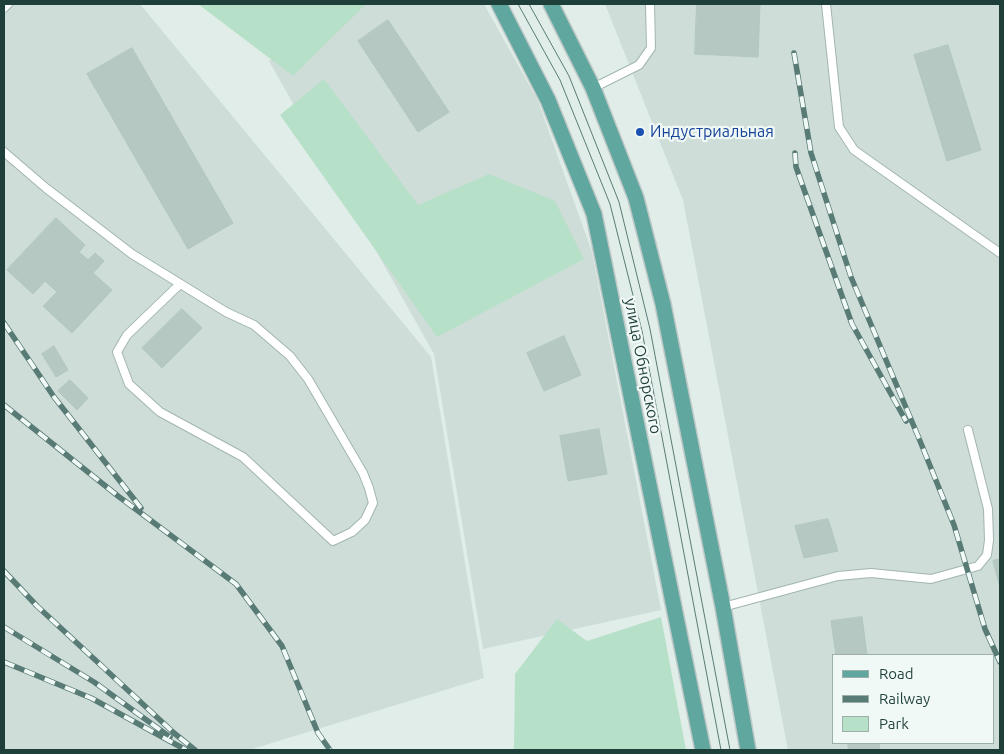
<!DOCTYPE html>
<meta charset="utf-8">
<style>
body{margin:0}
#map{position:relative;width:1004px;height:754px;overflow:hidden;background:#e0ede9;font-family:Ubuntu,sans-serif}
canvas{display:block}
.frame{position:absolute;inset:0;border:5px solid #1f3f3b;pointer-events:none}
.legend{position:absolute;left:832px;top:654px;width:162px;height:90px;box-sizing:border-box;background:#f1f9f6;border:1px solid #9dafab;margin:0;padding:6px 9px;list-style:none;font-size:15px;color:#1f3f3b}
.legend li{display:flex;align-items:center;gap:10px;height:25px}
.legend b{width:25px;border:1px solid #9dafab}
</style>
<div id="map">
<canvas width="1004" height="754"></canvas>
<div class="frame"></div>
<ul class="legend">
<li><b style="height:6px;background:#60a79f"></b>Road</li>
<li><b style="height:6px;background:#597b76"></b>Railway</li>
<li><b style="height:14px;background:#b7e0c8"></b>Park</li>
</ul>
</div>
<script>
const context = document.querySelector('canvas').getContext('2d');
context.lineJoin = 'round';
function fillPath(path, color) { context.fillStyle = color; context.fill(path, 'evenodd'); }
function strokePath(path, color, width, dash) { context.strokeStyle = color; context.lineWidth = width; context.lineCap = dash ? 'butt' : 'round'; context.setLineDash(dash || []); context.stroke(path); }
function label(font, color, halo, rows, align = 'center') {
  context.font = font + ' Ubuntu,sans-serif'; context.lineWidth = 4.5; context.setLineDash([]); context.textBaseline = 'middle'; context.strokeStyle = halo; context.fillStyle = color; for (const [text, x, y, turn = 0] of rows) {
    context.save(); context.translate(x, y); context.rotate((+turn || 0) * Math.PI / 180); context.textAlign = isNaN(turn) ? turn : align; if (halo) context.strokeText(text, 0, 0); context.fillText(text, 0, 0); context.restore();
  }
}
const built = new Path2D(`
 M4,4H140L431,357L484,678L249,750H4Z
 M331,4H484L538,101L592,252L661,610L483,649L434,354L269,61Z
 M605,4H1000V750H788L683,200ZM833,655H993V743H833Z`);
const green = new Path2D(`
 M198,4H366L293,76Z
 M324,79L418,205L489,174L555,201L584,259L437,337L280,115Z
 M661,617L686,750H514L515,674L557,619L587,641Z`);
const building = new Path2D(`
 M697,4H760L758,57L695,54Z
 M388,20L449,112L418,132L358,41Z
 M948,45L981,150L947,161L914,55Z
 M132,48L233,223L188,249L87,74Z
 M56,218L85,245L79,252L88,260L95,253L104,261L93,273L112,290L72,333L43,306L57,292L45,281L33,294L7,270Z
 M182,309L202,328L162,368L142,348Z
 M564,336L581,375L544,391L527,353Z
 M54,346L68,370L56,377L42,354Z
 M70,380L88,398L77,410L58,391Z
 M599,429L607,474L568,481L560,436Z
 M828,519L838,551L804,558L795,526Z
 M1000,559V587L993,561Z
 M862,617L867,655H836L831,621Z
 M848,743H879L880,750H849Z`);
const lane = new Path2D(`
 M826,4L839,127L854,150L1000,253
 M4,8L8,4
 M593,88L639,65L651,48L650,4
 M4,152L46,188L132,254L226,312L254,325L290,356L308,379L363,473L369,488L373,503L365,520L352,532L333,541L243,457L160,412L129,384L117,352L127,335L180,284
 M723,607L838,576L871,573L931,579L978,566L987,555L989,540L988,509L968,430`);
const primary = new Path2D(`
 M499,4L548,100L594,214L703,750
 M551,4L593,88L636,198L663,304L723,607L748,750`);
const tram = new Path2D(`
 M518,4L560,80L610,204L642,331L721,750
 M529,4L569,76L619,202L650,329L730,750`);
const rail = new Path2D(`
 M794,53L811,153L851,277L918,436L954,525L985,629L1000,662
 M795,153L796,167L852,324L906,421
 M4,323L54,397L141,508
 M4,405L118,496L236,584L282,646L318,733L330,750
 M4,571L37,606L174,733L195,750
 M4,627L94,682L170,737
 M4,662L91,698L186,750`);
const markers = [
 [640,132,5,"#1a4fb4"]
];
const transitNames = [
 ["Индустриальная",650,132]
];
const streetNames = [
 ["улица Обнорского",643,366,79]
];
fillPath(built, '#ceddd8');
fillPath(green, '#b7e0c8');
fillPath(building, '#b5c8c2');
strokePath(building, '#b2c7c1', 1);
strokePath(lane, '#a2b5b1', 10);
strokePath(primary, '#c0c9c8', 18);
strokePath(lane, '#fff', 8);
strokePath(primary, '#60a79f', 15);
strokePath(tram, '#597b76', 1);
strokePath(rail, '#597b76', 5.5);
strokePath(rail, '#f1f9f6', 4, [11]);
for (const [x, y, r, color] of markers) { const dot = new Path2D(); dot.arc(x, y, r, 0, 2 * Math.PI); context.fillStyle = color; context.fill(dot); strokePath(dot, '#f1f9f6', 2); }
label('16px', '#164399', '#f1f9f6', transitNames, 'left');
label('16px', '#1f3f3b', '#f1f9f6', streetNames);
</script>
